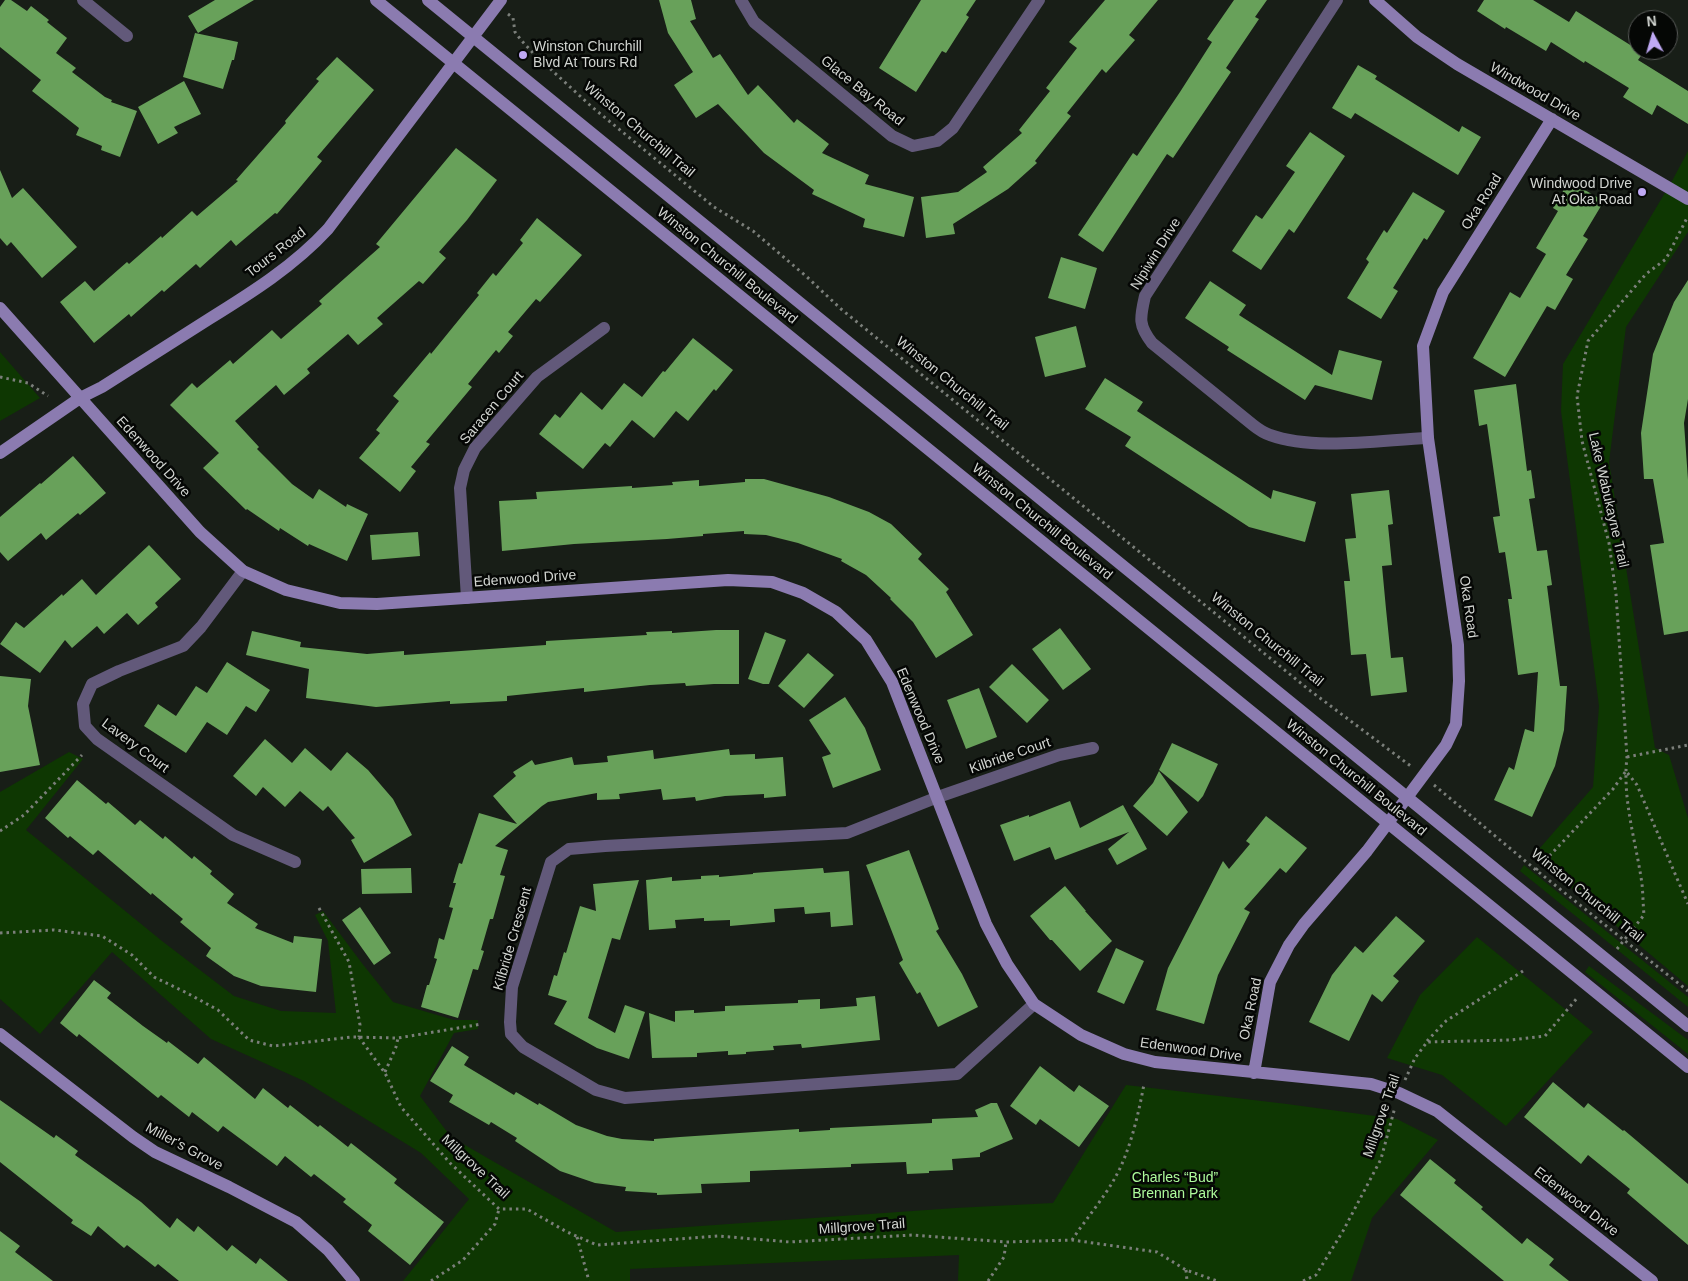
<!DOCTYPE html>
<meta charset="utf-8">
<style>
body{margin:0}
#map{position:relative;width:1688px;height:1281px;overflow:hidden;background:#181e17;font-family:Arial,sans-serif}
canvas{display:block}
.north{position:absolute;left:1628px;top:10px;width:50px;height:50px;box-sizing:border-box;background:#050705;border:1px solid #575957;border-radius:50%;rotate:354deg;font-size:14px;font-weight:700;line-height:20px;text-align:center;color:#d2d5d1}
.north::after{content:'';display:block;margin:auto;width:18px;height:22px;background:#bfa9f4;clip-path:polygon(50% 0,100% 100%,50% 72%,0 100%)}
</style>
<div id="map">
<canvas width="1688" height="1281"></canvas>
<div class="north">N</div>
</div>
<script>
const context = document.querySelector('canvas').getContext('2d');
context.lineJoin = 'round';
function fillPath(path, color) { context.fillStyle = color; context.fill(path, 'evenodd'); }
function strokePath(path, color, width, dash) { context.strokeStyle = color; context.lineWidth = width; context.lineCap = dash ? 'butt' : 'round'; context.setLineDash(dash || []); context.stroke(path); }
function label(font, color, halo, rows, align = 'center') {
  context.font = font + ' Arial,sans-serif'; context.lineWidth = 5; context.setLineDash([]); context.textBaseline = 'middle'; context.strokeStyle = halo; context.fillStyle = color; for (const [text, x, y, turn = 0] of rows) {
    context.save(); context.translate(x, y); context.rotate((+turn || 0) * Math.PI / 180); context.textAlign = isNaN(turn) ? turn : align; if (halo) context.strokeText(text, 0, 0); context.fillText(text, 0, 0); context.restore();
  }
}
const green = new Path2D(`
 M1688,151V232L1626,327L1609,462L1655,748L1669,755L1688,818V986L1533,856L1593,787L1599,706L1561,411L1563,364L1672,181Z
 M0,352L40,398L0,421Z
 M69,752L83,759L26,830L162,941L234,996L281,1011L336,1013L328,941L315,915L323,911L361,962L393,1002L454,1020H478V1029L454,1033L420,1096L451,1137L616,1232L955,1208L1053,1203L1126,1085L1287,1104L1397,1119L1438,1140L1372,1218L1351,1281H958L959,1255L630,1269V1281H403L469,1199L421,1153L304,1081L211,1039L112,952L40,1034L0,999V792Z
 M1524,865L1688,997V1007L1520,871Z
 M1477,937L1593,1032L1506,1126L1442,1075L1387,1058L1420,995Z
 M1589,966L1688,1040V1054L1585,972Z`);
const building = new Path2D(`
 M5,0H11L27,11L31,6L49,20L47,22L67,38L56,53L76,68L72,72L105,97L112,100L111,102L137,111L120,157L101,150L102,146L76,135L79,128L32,91L41,80L0,47V7Z
 M215,0H254L198,33L188,16Z
 M659,0H691L696,19L690,21L713,58L720,54L748,95L758,85L794,123L797,119L829,144L822,153L869,175L865,184L914,197L904,237L863,227L865,219L812,194L814,190L764,153L718,104L696,118L674,85L693,72L668,33Z
 M921,0H976L966,15L969,17L946,53L942,51L916,92L879,68Z
 M1105,0H1158L1129,35L1135,40L1106,73L1102,69L1067,113L1071,116L1035,161L1037,163L1008,189L953,224L955,234L926,238L921,197L958,192L987,172L983,167L1022,133L1019,130L1050,91L1046,88L1077,48L1069,42Z
 M1234,0H1267L1255,17L1259,19L1226,68L1231,72L1173,158L1167,154L1103,252L1078,235L1133,153L1137,156L1180,92L1212,42L1207,39Z
 M1484,0H1533L1569,22L1576,11L1643,53L1638,60L1688,91V124L1657,105L1652,115L1623,97L1629,88L1585,61L1584,63L1551,42L1546,51L1506,27L1505,29L1477,11Z
 M195,33L238,42L234,60H232L223,89L183,77Z
 M337,57L374,90L317,157L322,161L297,191L277,214L275,213L236,246L231,240L200,268L196,264L164,292L162,290L131,317L129,314L94,343L60,302L85,281L94,291L127,262L129,264L161,236L162,238L192,211L197,216L238,181L236,180L286,123L285,121L319,81L316,79Z
 M1358,65L1377,76L1375,79L1459,132L1462,126L1481,137L1458,175L1355,113L1351,119L1332,108Z
 M184,81L201,114L174,127L178,133L158,144L138,107Z
 M1310,132L1345,156L1294,233L1289,229L1261,270L1232,251L1256,215L1262,219L1295,172L1286,166Z
 M456,148L497,180L467,220L439,252L446,258L423,284L419,281L377,318L383,324L358,345L348,334L307,369L310,373L284,395L276,385L235,421L259,447L257,449L292,484L313,499L319,489L346,507L347,504L368,514L347,561L309,544L308,546L280,528L279,531L247,509L246,510L203,468L219,453L170,405L192,383L197,388L230,360L233,364L272,330L281,339L322,304L319,301L380,247L376,244Z
 M0,170L12,198L23,188L77,247L42,278L11,242L7,246L0,238Z
 M1569,181L1604,201L1583,236L1588,239L1566,275L1573,279L1555,310L1547,306L1505,377L1473,358L1510,292L1520,298L1546,254L1536,248L1558,211L1553,208Z
 M1413,192L1445,211L1427,240L1424,238L1393,288L1398,291L1381,319L1347,298L1369,262L1366,259L1384,230L1387,233Z
 M537,218L582,255L540,302L536,299L508,332L513,336L499,353L496,350L468,384L472,387L426,442L430,444L411,467L416,471L400,492L359,458L380,433L376,430L399,401L393,396L430,352L431,354L479,295L477,293L493,273L496,276L523,243L520,240Z
 M1061,257L1097,268L1085,309L1048,298Z
 M1688,280V399L1684,423L1688,480V631L1664,635L1650,545L1664,543L1653,479H1644L1641,433L1653,354L1674,302Z
 M1210,281L1246,305L1239,315L1332,375L1339,350L1382,361L1372,400L1315,385L1305,400L1227,350L1229,347L1185,318Z
 M1076,326L1086,367L1045,377L1035,337Z
 M693,338L733,370L716,391L714,389L688,421L676,411L654,438L632,420L610,447L605,443L583,469L539,434L555,414L560,418L581,392L602,410L624,383L642,397L663,371L665,372Z
 M1105,378L1143,402L1137,411L1271,499L1273,490L1316,502L1305,542L1249,527L1125,446L1131,437L1085,409Z
 M1516,384L1527,471L1531,470L1535,498L1529,499L1537,551L1547,550L1552,585L1547,586L1560,686H1567L1564,730L1555,766L1532,817L1494,800L1509,767L1514,770L1525,729L1534,732L1538,672L1518,675L1508,599H1512L1505,552L1499,553L1493,517L1500,516L1487,424L1479,426L1474,390Z
 M73,456L106,493L80,515L78,513L46,540L41,533L8,561L0,552V517L40,483L41,484Z
 M745,479H764L829,497L869,512L891,524L922,554L918,559L949,589L946,592L973,635L936,658L913,622L890,599L891,598L866,575L841,561L842,559L798,543L766,535L744,534V531L703,534V536L667,539L574,544L502,551L499,501L537,499L536,492L632,486V488L673,485L672,482L699,480V486L745,482Z
 M1389,490L1393,524L1388,525L1392,565L1382,566L1386,609L1391,658L1403,657L1407,692L1371,696L1366,654L1351,655L1344,581H1350L1345,539L1356,538L1351,494Z
 M418,532L420,556L372,560L370,535Z
 M149,545L181,579L155,603L158,607L138,625L127,613L104,634L97,626L72,648L65,640L40,673L0,644L16,622L24,628L62,594L63,596L82,579L96,595Z
 M1060,628L1091,669L1063,690L1032,649Z
 M716,630H739V684H714L686,686L685,683L650,685L584,692V688L507,696V701L450,704V701L376,707L306,698L309,669L246,655L252,631L301,642L300,647L367,654L404,651V655L546,645V641L647,635L646,632L672,631V633Z
 M765,632L786,640L769,684H763L748,679Z
 M808,653L834,675L804,708L778,686Z
 M227,662L270,690L256,712L246,706L227,735L207,722L186,753L144,726L158,704L176,716L196,686L207,693Z
 M1012,664L1049,700L1027,723L989,687Z
 M0,676L31,679L28,706L40,765L0,772Z
 M979,688L997,737L966,749L947,700Z
 M845,697L865,728L881,770L833,788L822,757L831,754L809,720Z
 M265,739L292,763L305,748L331,771L347,752L368,770L393,799L412,835L364,863L351,840L355,838L328,806L323,811L300,791L285,807L263,787L256,796L233,776Z
 M1172,743L1218,764L1203,796L1198,802L1159,770Z
 M729,749L730,755L755,754V759L783,757L786,796L764,798V794L725,796L696,801L695,797L663,800L661,789L619,794L620,799L597,800V793L548,802L542,806L495,846L508,850L500,875L505,876L493,919H490L481,950L484,951L478,970L473,969L458,1018L421,1007L427,985H429L437,959L434,958L439,938L444,940L453,908L449,907L456,883H453L459,863L462,864L479,813L517,824L493,796L516,776L513,772L532,760L535,765L572,757L574,765L608,762L607,756L653,750L654,759Z
 M1159,771L1188,812L1167,836L1133,806L1153,783Z
 M77,780L106,804L108,802L135,825L140,820L163,839L165,836L192,859L194,856L212,871L210,874L234,894L227,903L258,924L255,928L293,943L294,936L322,939L316,992L261,986L234,976L206,956L211,948L180,922L183,919L152,893L151,895L98,850L93,855L70,836L68,838L45,818Z
 M1070,801L1080,828L1123,805L1147,849L1117,865L1108,849L1129,832L1055,860L1050,847L1014,861L1000,825L1029,815V817Z
 M1266,816L1307,848L1286,873L1280,868L1244,909L1250,912L1218,975L1204,1024L1156,1010L1168,968L1223,861L1229,869L1250,844L1246,841Z
 M909,850L939,929L936,931L962,974L978,1007L938,1027L920,992L917,994L899,963L903,960L866,865Z
 M411,868L412,893L362,894L361,869Z
 M823,868L824,873L849,871L853,925L831,927L830,912L805,914L804,907L774,909L775,922L730,926V920L704,921V918L675,920L676,928L649,930L646,880L672,877V881L701,879V876L719,875V877L753,874V873Z
 M639,880L620,940L612,938L588,1018L615,1033L625,1005L645,1012L629,1059L597,1048L554,1024L567,1001L548,995L554,975L557,976L564,952L566,953L580,906L596,911L593,884Z
 M1065,886L1086,911H1085L1112,941L1080,971L1052,940H1050L1030,916Z
 M360,907L391,953L374,965L342,920Z
 M1396,916L1425,941L1393,976L1399,981L1382,1002L1372,994L1349,1041L1309,1022L1332,975L1355,946L1363,953Z
 M1116,948L1144,961L1124,1004L1097,992Z
 M94,980L111,993L107,998L143,1026L167,1043L168,1041L198,1064L204,1057L255,1099L263,1088L288,1108L290,1105L318,1127L320,1125L348,1147L351,1143L397,1179L394,1183L444,1222L410,1265L368,1231L372,1225L343,1202L346,1199L314,1174L311,1177L285,1156L277,1166L223,1126L218,1132L192,1112L189,1117L161,1095L158,1098L79,1034L77,1037L60,1023Z
 M875,996L880,1040L802,1048L801,1044L773,1046L774,1050L746,1052V1054L728,1055V1051L697,1053V1057L652,1058L649,1013L675,1022V1011L694,1010V1013L725,1011V1006L798,1003V1000L820,999V1009L857,1006L856,998Z
 M452,1046L469,1057L464,1065L514,1095L516,1092L538,1105L539,1103L576,1125L607,1136L622,1139L654,1141V1139L680,1137L799,1129V1132L830,1130V1128L932,1123V1119L978,1117L975,1110L991,1103H997L1013,1139L980,1153V1157L952,1159L953,1170L929,1171V1173L907,1174L906,1162L851,1164V1167L750,1171V1182L701,1184L702,1193L657,1195V1193L625,1191L626,1187L595,1183L560,1171L515,1141L517,1138L491,1122L489,1125L449,1102L453,1095L430,1081Z
 M1040,1066L1074,1092L1079,1085L1109,1106L1079,1147L1040,1119L1036,1125L1010,1106Z
 M1553,1082L1584,1108L1588,1103L1623,1131L1624,1130L1688,1184V1245L1627,1193L1630,1189L1588,1155L1581,1164L1524,1117Z
 M0,1100L54,1138L56,1135L78,1151L75,1155L141,1202L170,1228L177,1218L194,1232L198,1226L227,1251L232,1245L256,1264L260,1258L288,1281H179L158,1264L155,1267L127,1245L124,1248L98,1226L91,1236L71,1223L73,1220L0,1162Z
 M1430,1159L1456,1180L1454,1183L1483,1207L1481,1209L1522,1244L1527,1238L1554,1259L1549,1265L1569,1281H1504L1400,1195Z
 M0,1231L20,1246L15,1252L53,1281H0Z`);
const path = new Path2D(`
 M508,14L513,18L515,32L521,40L534,54L592,107L714,207L753,231L807,277L841,309L1308,689L1412,767
 M0,377L28,383L48,396
 M1627,757L1688,745
 M1434,785L1536,870L1688,991
 M0,831L24,815L82,755
 M1536,870L1613,789L1626,771L1637,785L1688,904
 M319,908L349,962L360,1025L359,1037
 M0,933L54,930L102,936L132,955L154,977L187,993L218,1010L249,1040L273,1046L351,1037L398,1038L482,1024
 M1617,949L1644,915C1643,904 1643,894 1642,884C1636,841 1622,800 1627,757L1616,594L1609,543L1582,441L1577,396L1588,341L1646,274L1666,259L1688,216
 M359,1037L385,1073L401,1107L450,1163L499,1209H527L567,1232L597,1245L718,1236L790,1242L912,1235L1006,1242L1072,1240L1157,1252L1186,1270L1217,1281
 M1427,1041L1446,1021L1523,971
 M385,1072L396,1047L398,1038
 M1405,1080L1415,1058L1427,1042L1511,1040L1545,1036L1578,997
 M577,1237L589,1281
 M1072,1240C1085,1220 1105,1197 1116,1176C1130,1151 1139,1112 1144,1084
 M1186,1270L1187,1281
 M431,1281L463,1260L495,1224L499,1209
 M988,1281L1004,1257L1006,1242
 M1303,1281L1316,1275L1343,1231L1381,1159L1395,1107`);
const street = new Path2D(`
 M83,0L127,36
 M741,0L754,22L892,136L913,146L937,141L953,128L1039,0
 M1337,0L1145,296C1140,318 1138,325 1152,343L1253,425C1258,429 1264,433 1270,435C1314,451 1381,440 1428,438
 M243,571L201,627L183,646L119,671L92,684L83,704L85,726L97,739L233,835L295,862
 M467,598L460,488L464,470L475,448L537,377L604,328
 M1034,1004L957,1074L625,1098L596,1090L523,1047L511,1034L510,1022L512,987L551,862L569,849L605,846L847,833L938,797L1059,755L1093,748`);
const secondary = new Path2D(`
 M376,0L1688,1067
 M428,0L1688,1026
 M1375,0L1417,37L1457,64L1688,199
 M0,308L200,532L243,571L286,590L340,603L377,604L728,580L772,582L803,593L836,612L866,640L892,682L986,924L1007,964L1034,1004L1081,1035L1124,1054L1155,1062L1371,1084L1399,1093L1437,1111L1652,1281
 M0,453L80,398L102,387C137,365 173,342 209,319C251,293 294,266 328,229L501,0
 M0,1034L133,1137L155,1152L229,1187L296,1222L328,1250L354,1281
 M1254,1073L1270,982L1289,945L1304,924L1367,851L1388,823L1446,745L1456,724L1459,681L1458,645L1428,438L1423,346L1443,292L1552,119`);
const markers = [
 [523,55,5,"#bfa9f4"],
 [1642,192,5,"#bfa9f4"]
];
const poiNames = [
 ["Winston Churchill",533,47],
 ["Blvd At Tours Rd",533,63],
 ["Windwood Drive",1632,184,"right"],
 ["At Oka Road",1632,200,"right"]
];
const streetNames = [
 ["Glace Bay Road",862,91,39],
 ["Windwood Drive",1535,92,30],
 ["Winston Churchill Trail",639,130,40],
 ["Oka Road",1482,202,-58],
 ["Tours Road",276,253,-38],
 ["Nipiwin Drive",1156,254,-58],
 ["Winston Churchill Boulevard",727,266,39],
 ["Winston Churchill Trail",952,384,39],
 ["Saracen Court",492,408,-50],
 ["Edenwood Drive",153,457,48],
 ["Lake Wabukayne Trail",1608,500,77],
 ["Winston Churchill Boulevard",1042,522,39],
 ["Edenwood Drive",525,579,-4],
 ["Oka Road",1468,607,82],
 ["Winston Churchill Trail",1267,640,39],
 ["Edenwood Drive",920,716,67],
 ["Lavery Court",135,746,37],
 ["Kilbride Court",1010,756,-19],
 ["Winston Churchill Boulevard",1356,778,39],
 ["Winston Churchill Trail",1587,896,39],
 ["Kilbride Crescent",513,939,-74],
 ["Oka Road",1251,1009,-78],
 ["Edenwood Drive",1191,1050,8],
 ["Millgrove Trail",1382,1116,-71],
 ["Miller's Grove",184,1147,28],
 ["Millgrove Trail",475,1167,43],
 ["Edenwood Drive",1576,1202,38],
 ["Millgrove Trail",862,1227,-4]
];
const parkNames = [
 ["Charles “Bud”",1175,1178],
 ["Brennan Park",1175,1194]
];
fillPath(green, '#0e3702');
fillPath(building, '#68a15a');
strokePath(path, '#7b7f7a', 3, [2.5, 4]);
strokePath(street, '#62597a', 12);
strokePath(secondary, '#8b7bb0', 12);
for (const [x, y, r, color] of markers) { const dot = new Path2D(); dot.arc(x, y, r, 0, 2 * Math.PI); context.fillStyle = color; context.fill(dot); strokePath(dot, '#050705', 2); }
label('14px', '#d2d5d1', '#050705', poiNames, 'left');
label('14px', '#d2d5d1', '#050705', streetNames);
label('14px', '#aefc9c', '#050705', parkNames);
</script>
